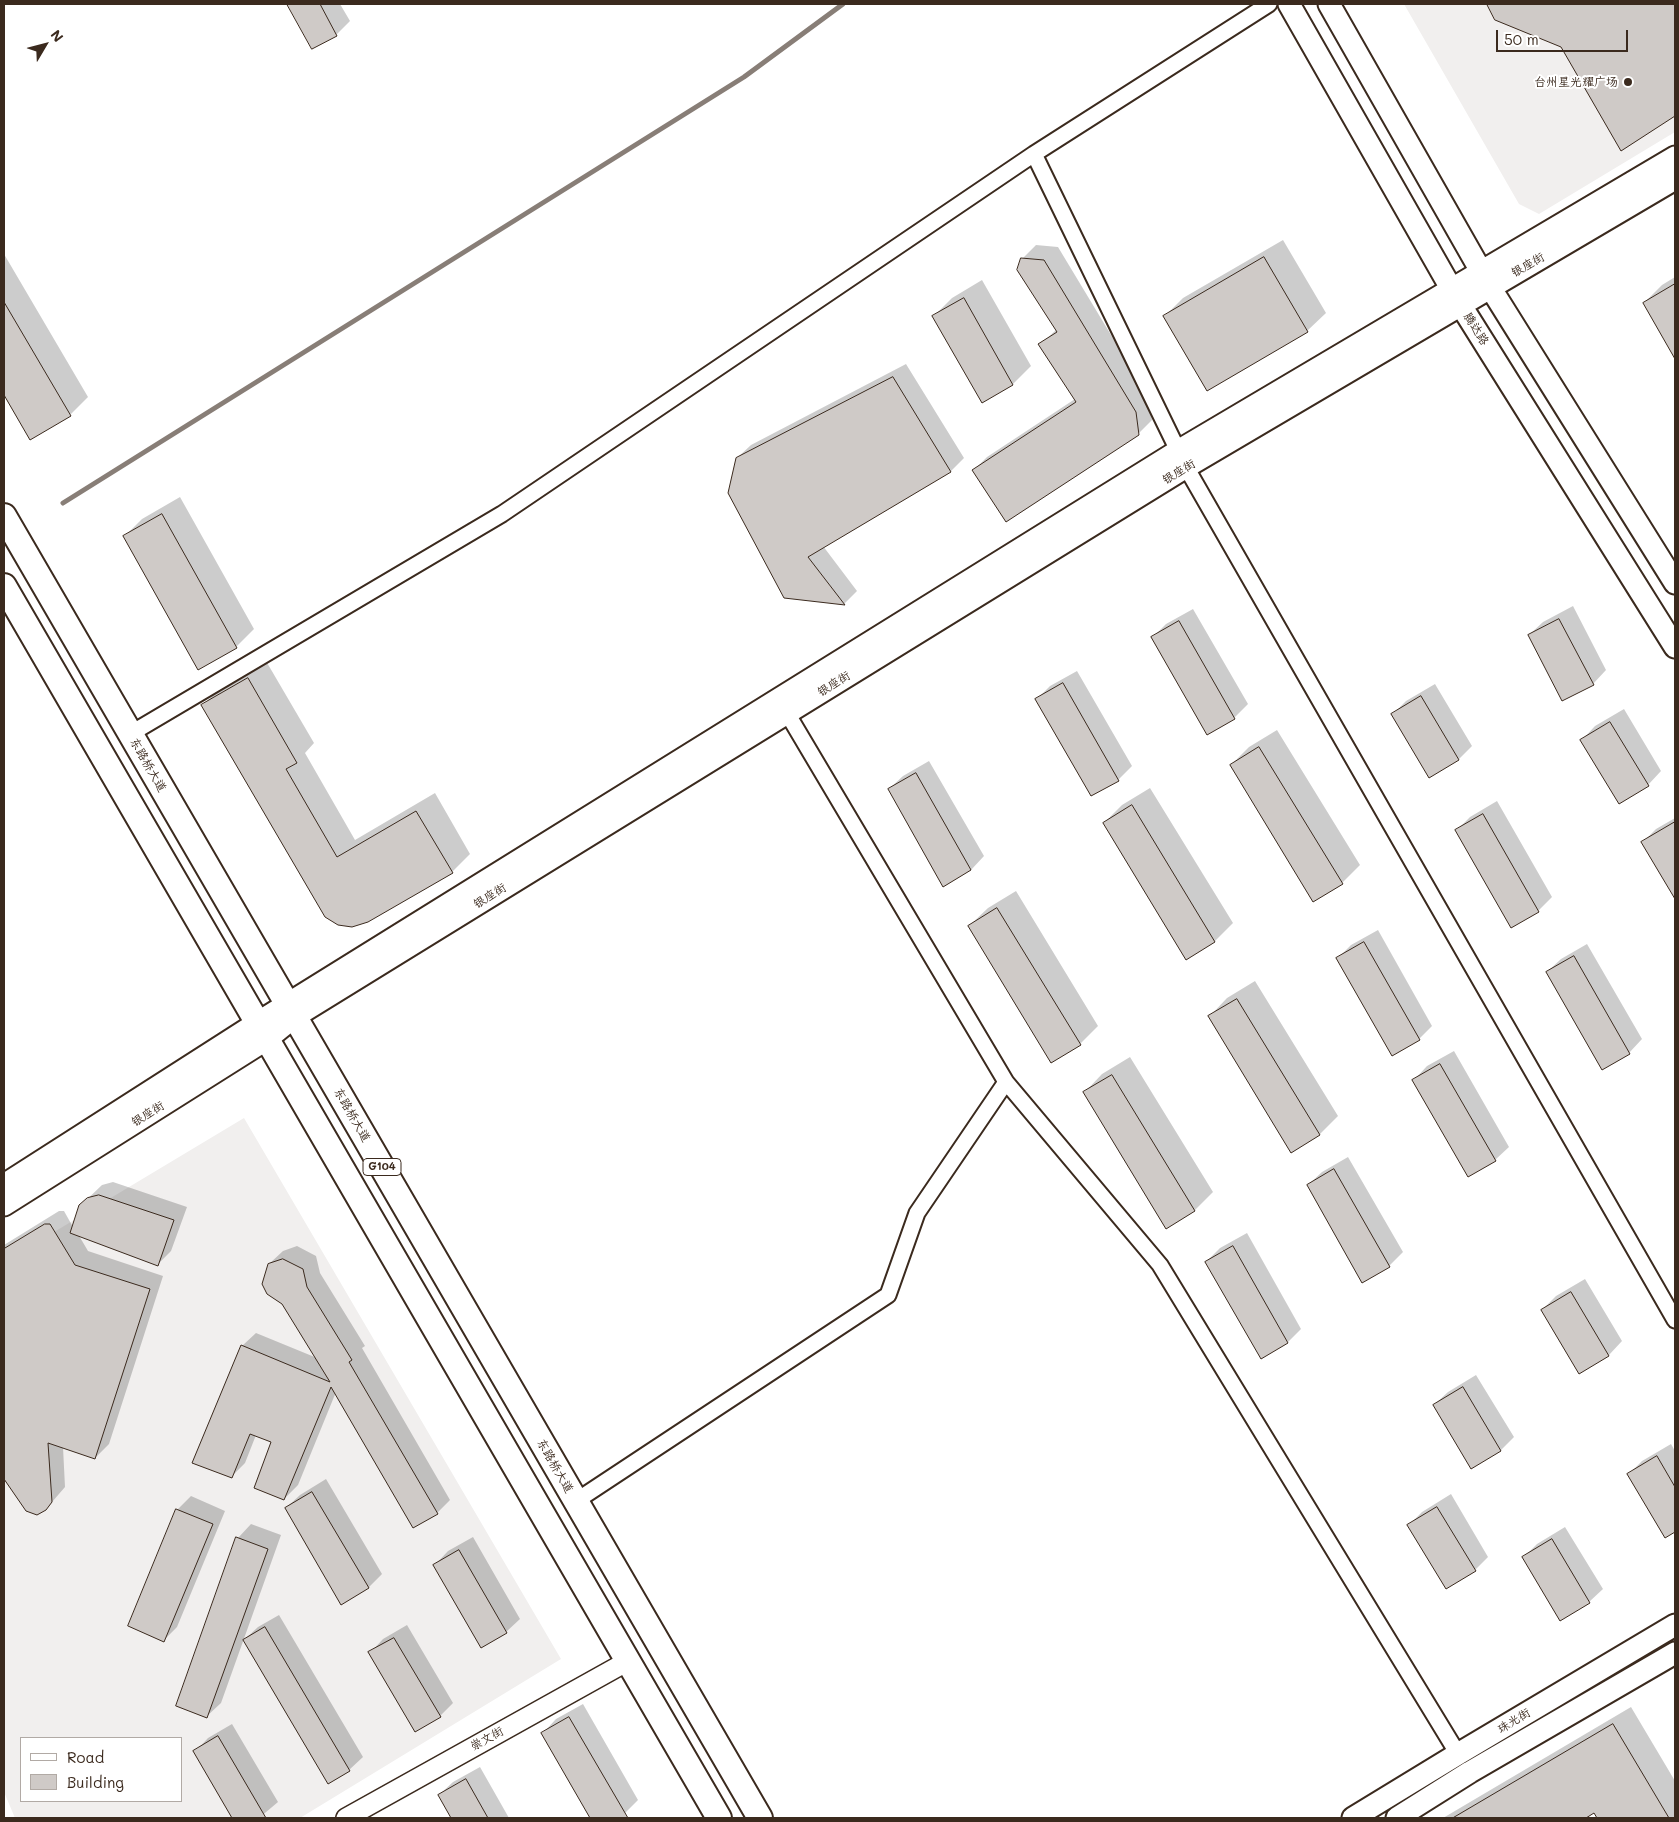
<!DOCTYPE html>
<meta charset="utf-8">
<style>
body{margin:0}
#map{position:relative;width:1679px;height:1822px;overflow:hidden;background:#fff;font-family:Mali,sans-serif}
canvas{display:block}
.frame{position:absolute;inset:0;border:5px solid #3b2a1e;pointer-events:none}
.legend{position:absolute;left:20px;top:1737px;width:162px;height:65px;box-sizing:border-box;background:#fff;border:1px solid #b1aaa5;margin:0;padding:6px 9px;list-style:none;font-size:15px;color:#3b2a1e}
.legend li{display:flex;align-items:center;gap:10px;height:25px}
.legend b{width:25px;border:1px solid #b1aaa5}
.north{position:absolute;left:20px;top:20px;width:50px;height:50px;-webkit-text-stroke:4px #fff;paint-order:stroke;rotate:53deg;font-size:14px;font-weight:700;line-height:20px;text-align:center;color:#3b2a1e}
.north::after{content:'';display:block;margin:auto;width:18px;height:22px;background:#3b2a1e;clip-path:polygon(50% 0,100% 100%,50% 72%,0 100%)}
.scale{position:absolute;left:1496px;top:30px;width:132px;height:22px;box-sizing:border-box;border:2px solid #3b2a1e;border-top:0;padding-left:6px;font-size:15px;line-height:18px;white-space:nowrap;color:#3b2a1e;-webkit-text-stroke:4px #fff;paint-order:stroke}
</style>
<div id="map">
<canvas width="1679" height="1822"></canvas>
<div class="frame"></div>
<ul class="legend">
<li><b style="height:6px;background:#fff"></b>Road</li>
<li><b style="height:14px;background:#cfcac7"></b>Building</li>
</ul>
<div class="north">N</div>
<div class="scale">50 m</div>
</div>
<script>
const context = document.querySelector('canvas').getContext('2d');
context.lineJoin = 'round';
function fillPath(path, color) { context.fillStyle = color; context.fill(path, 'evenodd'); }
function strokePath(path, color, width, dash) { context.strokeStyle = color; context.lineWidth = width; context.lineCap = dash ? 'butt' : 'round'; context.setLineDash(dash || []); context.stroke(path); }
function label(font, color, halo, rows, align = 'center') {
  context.font = font + ' Mali,"LXGW WenKai TC",sans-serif'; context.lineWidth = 4; context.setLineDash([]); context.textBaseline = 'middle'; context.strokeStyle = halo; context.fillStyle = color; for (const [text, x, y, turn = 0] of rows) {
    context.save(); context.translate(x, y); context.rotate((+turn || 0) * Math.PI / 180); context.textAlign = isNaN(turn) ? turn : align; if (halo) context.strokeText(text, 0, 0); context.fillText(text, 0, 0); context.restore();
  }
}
const built = new Path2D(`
 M1404,4H1675V132L1539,214L1519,204Z
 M244,1118L561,1659L300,1818H15L4,1792V1262ZM21,1738H181V1801H21Z`);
const shadow = new Path2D(`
 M289,4H340L350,21L336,35L313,47Z
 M1488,4H1675V115L1621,149L1561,46L1496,19Z
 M1283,240L1326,313L1307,331L1208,389L1165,316L1183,298Z
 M1036,245L1058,247L1149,398L1152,420L1138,434L974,470L987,457L1075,399L1040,345L1057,329L1023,258Z
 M4,254L88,397L70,415L31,438L4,392Z
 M1675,277V356L1644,303L1662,285Z
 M982,280L1031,366L1013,384L982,401L934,316L952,298Z
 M906,364L964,458L951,471L823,546L857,591L844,604L785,597L737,458L751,445Z
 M180,497L254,629L236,647L124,537L142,519Z
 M1573,606L1606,670L1593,684L1529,635L1543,622Z
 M1193,609L1248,704L1234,718L1153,637L1166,624Z
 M266,661L314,743L305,753L355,840L435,793L470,854L452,872L368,921L203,705L221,687Z
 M1077,671L1132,766L1118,780L1037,699L1050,686Z
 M1435,684L1472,746L1459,759L1430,777L1392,715L1406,701Z
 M1624,709L1661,771L1648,785L1582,740L1595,726Z
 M1277,730L1360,865L1342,883L1231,765L1249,747Z
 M929,761L984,856L971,870L889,789L903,776Z
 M1150,788L1233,923L1215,941L1187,958L1104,823L1122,805Z
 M1497,801L1552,897L1538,911L1511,926L1457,830L1470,817Z
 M1675,818V897L1643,842L1656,829Z
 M1016,891L1098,1026L1080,1044L969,926L988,908Z
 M1378,930L1432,1026L1419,1039L1338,958L1351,945Z
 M1587,944L1642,1039L1629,1053L1547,972L1561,959Z
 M1255,981L1338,1116L1320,1134L1292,1151L1209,1017L1227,998Z
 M1454,1051L1509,1147L1495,1160L1414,1080L1427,1066Z
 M1130,1057L1213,1192L1195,1210L1167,1227L1084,1093L1102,1074Z
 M1348,1157L1403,1252L1389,1266L1363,1281L1308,1185L1322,1172Z
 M113,1182L187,1207L171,1251L158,1264L78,1234L88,1251L163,1276L109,1444L95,1458L63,1447L65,1487L46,1509L18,1499L4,1475V1245L59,1211H64L73,1227L80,1206L102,1185Z
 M1247,1233L1301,1329L1288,1342L1206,1262L1220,1248Z
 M297,1246L316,1256L320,1273L365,1346L362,1348L450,1500L437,1513L336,1392L298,1485L284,1499L272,1441L256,1435L245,1463L231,1477L242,1346L256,1333L317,1358L269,1264L283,1251Z
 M1585,1279L1622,1341L1609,1355L1579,1372L1542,1310L1556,1296Z
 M1476,1375L1514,1437L1501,1450L1471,1467L1434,1405L1448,1392Z
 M1671,1444L1675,1451V1531L1666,1537L1628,1475L1642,1461Z
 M326,1479L382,1574L369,1587L342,1603L286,1508L300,1495Z
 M1451,1494L1488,1557L1475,1570L1409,1525L1422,1512Z
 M191,1496L225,1511L177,1627L164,1640L177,1510Z
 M251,1524L281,1535L221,1703L207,1716L238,1538Z
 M1565,1527L1603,1589L1589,1602L1523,1558L1537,1544Z
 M473,1537L520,1619L506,1632L435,1565L448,1551Z
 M279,1615L363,1757L349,1770L244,1640L258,1627Z
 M407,1625L453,1703L440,1716L370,1653L383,1639Z
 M583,1704L638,1800L625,1813L616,1818H592L543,1733L556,1719Z
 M1631,1707L1675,1781V1818H1598L1594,1812L1583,1818H1443Z
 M232,1724L278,1802L259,1818H234L195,1752L208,1738Z
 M480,1767L509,1818H453L439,1795L453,1782Z`);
const stream = new Path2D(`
 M63,503L744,77L843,4`);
const building = new Path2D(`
 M287,4H320L337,36L312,49Z
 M1487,4H1675V116L1621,151L1561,47L1495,20Z
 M1264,257L1308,332L1207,391L1163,316Z
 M1021,258L1044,260L1136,412L1139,435L1006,522L972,470L1076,402L1038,344L1057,332L1017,270Z
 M1675,284V359L1643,303Z
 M964,298L1013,385L982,403L932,316Z
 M4,302L71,416L30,440L4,395Z
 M893,377L951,472L808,557L845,605L784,598L728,493L736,458Z
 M162,514L237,648L198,670L123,536Z
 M1559,619L1594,685L1562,701L1528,635Z
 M1179,621L1235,719L1207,735L1151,637Z
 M248,678L297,763L286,769L337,857L416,811L453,873L368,922L352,927L338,925L325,917L201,705Z
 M1063,683L1119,781L1091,796L1035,699Z
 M1421,696L1459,760L1429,778L1391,714Z
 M1610,722L1649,786L1619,804L1580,740Z
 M1259,747L1343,884L1313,902L1230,765Z
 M916,773L971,870L943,887L888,789Z
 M1132,805L1215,942L1186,960L1103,823Z
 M1483,814L1539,912L1511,928L1455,830Z
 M1675,822V899L1641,842Z
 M997,908L1081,1045L1051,1063L968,926Z
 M1364,942L1420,1040L1392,1056L1336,958Z
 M1574,956L1630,1054L1602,1070L1546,972Z
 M1237,999L1320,1135L1291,1153L1208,1016Z
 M1440,1064L1496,1161L1468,1177L1412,1080Z
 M1112,1075L1195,1211L1166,1229L1083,1092Z
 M1334,1169L1390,1267L1362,1283L1307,1185Z
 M99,1195L174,1220L158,1266L70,1233L79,1205L87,1198Z
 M45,1224H50L75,1265L150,1289L95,1459L48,1443L52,1502L46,1510L37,1515L26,1511L4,1479V1249Z
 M1233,1246L1288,1343L1261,1359L1205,1262Z
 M283,1259L303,1269L307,1287L352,1360L349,1362L438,1514L413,1528L331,1387L284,1500L254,1488L271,1442L250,1434L232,1478L192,1463L241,1345L330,1382L282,1304L267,1294L262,1284L268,1264Z
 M1571,1292L1609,1356L1579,1374L1541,1310Z
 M1463,1387L1501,1451L1471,1469L1433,1405Z
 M1657,1456L1675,1487V1532L1665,1538L1627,1474Z
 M312,1492L369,1588L341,1605L285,1508Z
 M1437,1507L1476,1571L1446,1589L1407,1525Z
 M176,1509L213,1524L164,1642L128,1626Z
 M236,1537L268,1549L207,1718L176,1706Z
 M1552,1539L1590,1603L1560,1621L1522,1557Z
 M459,1550L507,1633L481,1648L433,1565Z
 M265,1627L350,1771L328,1784L243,1640Z
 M394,1638L441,1717L415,1732L368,1652Z
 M569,1717L628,1818H590L541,1733Z
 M1613,1724L1669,1818H1597L1594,1813L1586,1818H1453Z
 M218,1736L266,1818H232L193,1751Z
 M466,1779L488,1818H451L438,1795Z`);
const minor = new Path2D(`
 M1034,154L1186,467L1675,1320
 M787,713L1006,1082L1160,1265L1458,1754
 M130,734L502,514L1034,154L1269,4
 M576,1501L888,1295L917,1213L1006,1082`);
const tertiary = new Path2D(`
 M346,1818L628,1661`);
const secondary = new Path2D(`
 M1289,4L1460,304L1675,647
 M1329,4L1490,287L1675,583
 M4,1185L257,1023L1178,451L1675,157
 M4,1205L267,1039L294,1017L1186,467L1675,179
 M1353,1818L1458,1754L1675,1625
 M1397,1818L1470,1772L1675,1653`);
const primary = new Path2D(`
 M4,516L760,1818
 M4,586L719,1818`);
const markers = [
 [1628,82,5,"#3b2a1e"]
];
const shields = [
 [382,1167,38]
];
const shieldNames = [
 ["G104",382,1167]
];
const poiNames = [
 ["台州星光耀广场",1618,82]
];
const streetNames = [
 ["银座街",1528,265,-30],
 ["腾达路",1476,329,58],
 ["银座街",1179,472,-31],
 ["银座街",834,684,-32],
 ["东路桥大道",148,765,60],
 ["银座街",490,896,-32],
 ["银座街",148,1114,-32],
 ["东路桥大道",352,1115,60],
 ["东路桥大道",555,1466,60],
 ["珠光街",1514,1721,-31],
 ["崇文街",487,1739,-29]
];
fillPath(built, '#f1efee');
fillPath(shadow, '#0003');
strokePath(stream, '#887e77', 5);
fillPath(building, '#cfcac7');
strokePath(building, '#3b2a1e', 1);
strokePath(minor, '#3b2a1e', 19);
strokePath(tertiary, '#3b2a1e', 22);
strokePath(secondary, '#3b2a1e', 25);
strokePath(primary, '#3b2a1e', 28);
strokePath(minor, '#fff', 15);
strokePath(tertiary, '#fff', 19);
strokePath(secondary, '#fff', 21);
strokePath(primary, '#fff', 24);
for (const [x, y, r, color] of markers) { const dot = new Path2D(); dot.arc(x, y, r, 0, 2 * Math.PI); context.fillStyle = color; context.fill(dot); strokePath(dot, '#fff', 2); }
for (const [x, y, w] of shields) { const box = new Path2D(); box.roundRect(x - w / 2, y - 8.5, w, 17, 4); context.fillStyle = '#fff'; context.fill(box); strokePath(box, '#3b2a1e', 1); }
label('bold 11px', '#3b2a1e', null, shieldNames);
label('12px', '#3b2a1e', '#fff', poiNames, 'right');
label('12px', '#3b2a1e', '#fff', streetNames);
</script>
